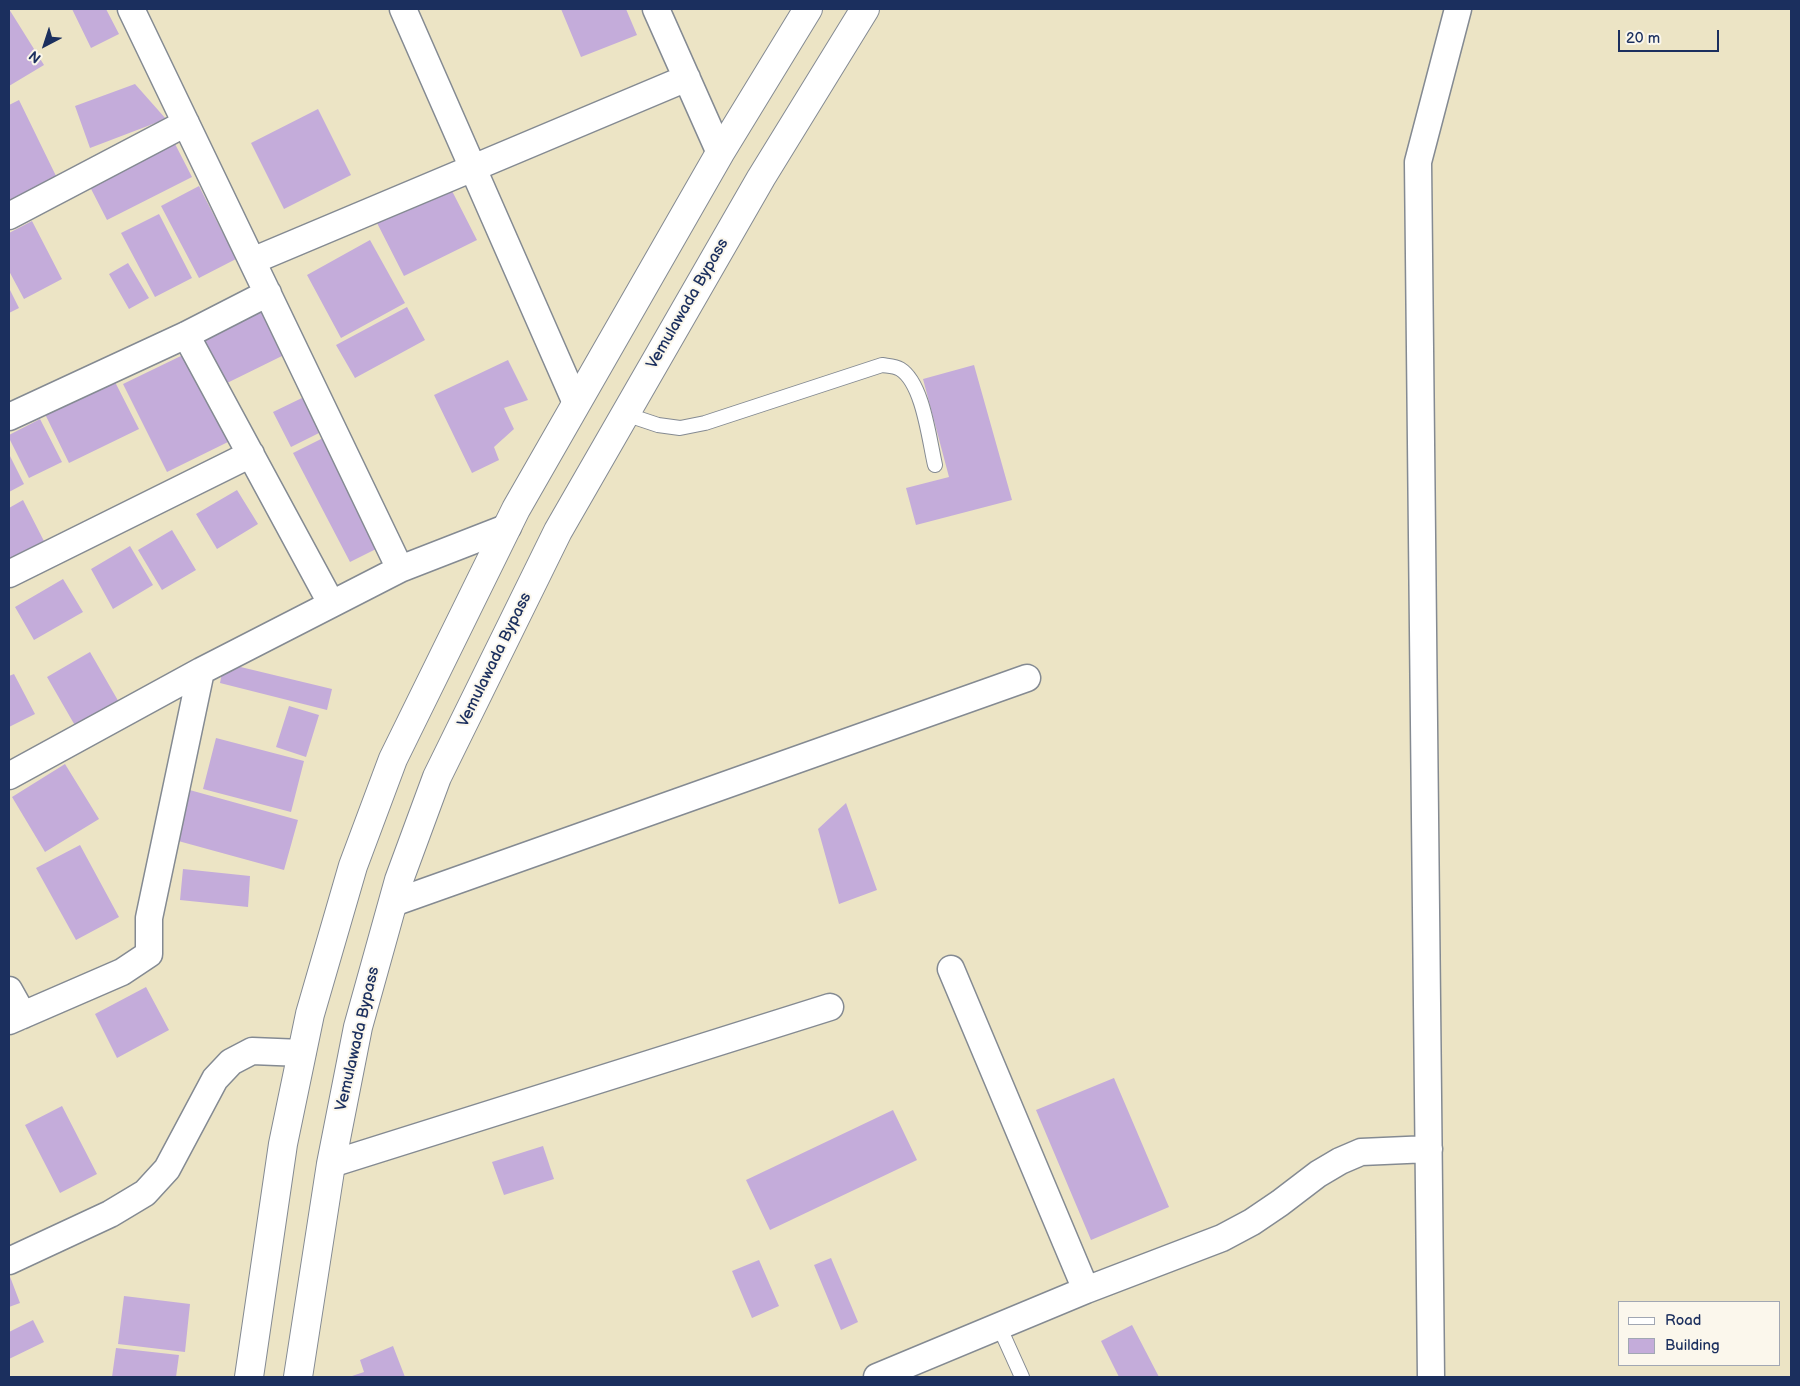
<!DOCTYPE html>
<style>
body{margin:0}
#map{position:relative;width:1800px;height:1386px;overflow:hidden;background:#ece4c5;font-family:"Balsamiq Sans",sans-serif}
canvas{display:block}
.frame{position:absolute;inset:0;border:10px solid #1b2f5e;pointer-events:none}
.legend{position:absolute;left:1618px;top:1301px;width:162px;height:65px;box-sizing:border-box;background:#fbf7ec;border:1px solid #a1a7b3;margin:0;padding:6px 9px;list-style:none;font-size:15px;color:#1b2f5e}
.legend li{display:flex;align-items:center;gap:10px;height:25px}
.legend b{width:25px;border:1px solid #a1a7b3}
.north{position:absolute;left:20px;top:20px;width:50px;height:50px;-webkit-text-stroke:4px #fbf7ec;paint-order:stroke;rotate:220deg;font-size:14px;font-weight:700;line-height:20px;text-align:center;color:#1b2f5e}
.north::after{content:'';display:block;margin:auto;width:18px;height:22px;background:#1b2f5e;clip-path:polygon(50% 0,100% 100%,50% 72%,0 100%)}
.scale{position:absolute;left:1618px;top:30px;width:101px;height:22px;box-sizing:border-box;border:2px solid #1b2f5e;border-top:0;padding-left:6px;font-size:15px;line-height:18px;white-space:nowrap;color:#1b2f5e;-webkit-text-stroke:4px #fbf7ec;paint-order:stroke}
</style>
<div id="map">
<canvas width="1800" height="1386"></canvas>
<div class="frame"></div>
<ul class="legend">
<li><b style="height:6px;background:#fff"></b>Road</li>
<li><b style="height:14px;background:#c4acda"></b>Building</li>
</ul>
<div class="north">N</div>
<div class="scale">20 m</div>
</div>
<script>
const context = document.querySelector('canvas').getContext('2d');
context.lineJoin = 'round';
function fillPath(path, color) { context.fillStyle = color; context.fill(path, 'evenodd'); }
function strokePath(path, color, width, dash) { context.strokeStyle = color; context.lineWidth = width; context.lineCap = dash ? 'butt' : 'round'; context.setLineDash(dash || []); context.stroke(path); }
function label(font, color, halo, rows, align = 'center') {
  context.font = font + ' "Balsamiq Sans",sans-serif'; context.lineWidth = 4; context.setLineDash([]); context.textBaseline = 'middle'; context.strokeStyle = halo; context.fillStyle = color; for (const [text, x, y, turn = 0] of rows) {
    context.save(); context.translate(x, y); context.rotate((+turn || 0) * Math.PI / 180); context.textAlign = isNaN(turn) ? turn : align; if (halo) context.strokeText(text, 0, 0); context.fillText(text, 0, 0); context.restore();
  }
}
const building = new Path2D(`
 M9,9L44,65L9,86Z
 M72,9H106L119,34L91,48Z
 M561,9H626L637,35L581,57Z
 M135,84L166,119L90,148L75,106Z
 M19,100L57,178L9,201V105Z
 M318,109L351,175L284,209L251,143Z
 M173,140L192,177L107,220L88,183Z
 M449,185L477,240L404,276L376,221Z
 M199,186L236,259L199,278L161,206Z
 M159,214L192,278L155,297L121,233Z
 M32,221L62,279L24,299L9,271V233Z
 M370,240L405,303L341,338L307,275Z
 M128,263L149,298L129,309L109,274Z
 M9,288L19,308L9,313Z
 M259,305L284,355L223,385L198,335Z
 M407,307L425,340L355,378L336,345Z
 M185,354L230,441L167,472L123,384Z
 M508,360L528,400L504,408L514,429L494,447L499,460L472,473L434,395Z
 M974,365L1012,500L916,525L906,488L949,477L923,379Z
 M114,380L139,429L69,463L45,414Z
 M304,397L321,432L291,447L273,412Z
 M40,419L62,462L29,478L9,438V435Z
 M325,437L382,546L350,562L293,453Z
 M9,454L24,484L9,492Z
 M237,490L258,524L217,549L196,514Z
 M23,500L46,545L9,563V508Z
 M172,530L196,570L162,590L138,550Z
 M130,546L153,585L113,609L91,569Z
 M63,579L83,612L34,640L15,607Z
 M90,652L120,704L77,729L47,677Z
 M224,663L332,689L327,710L220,683Z
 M14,674L35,714L9,727V676Z
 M289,706L319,715L306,757L276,747Z
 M216,738L304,761L291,812L203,789Z
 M65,764L99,819L45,852L12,797Z
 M186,789L298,820L284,870L171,839Z
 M846,803L877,890L839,904L818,829Z
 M80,845L119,917L76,940L36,868Z
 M183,869L250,876L248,907L180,900Z
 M146,987L169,1030L117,1058L95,1014Z
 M1114,1078L1169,1207L1091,1240L1036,1110Z
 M62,1106L97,1174L60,1193L25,1125Z
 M893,1110L917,1160L770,1230L746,1180Z
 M543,1146L554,1179L504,1195L492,1162Z
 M831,1258L858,1322L841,1330L814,1265Z
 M759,1260L779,1306L752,1318L732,1271Z
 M9,1274L20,1303L9,1307Z
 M124,1296L190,1304L185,1352L118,1344Z
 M33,1320L44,1342L9,1359V1332Z
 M1132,1325L1159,1377H1119L1101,1341Z
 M393,1346L405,1377H349L364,1372L360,1360Z
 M116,1348L179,1355L176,1377H112Z`);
const lane = new Path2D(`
 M625,414L658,425L680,428L705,423L882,365C888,366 895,366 900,369C923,383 929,439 935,465
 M999,1326L1022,1377`);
const street = new Path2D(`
 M131,9L400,569
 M403,9L576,403
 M656,9L720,153
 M9,216L186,123
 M252,261L687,78
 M186,335L331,603
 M9,417L186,335L268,293
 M9,574L251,454
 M9,776L201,671L400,569L508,527
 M393,903L1027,678
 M951,969L1086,1290
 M9,990L23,1015
 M9,1021L122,972L149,954V918L201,671
 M331,1164L830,1007
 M9,1261L110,1214L145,1193L167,1169L215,1079L231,1062L252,1051L302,1053
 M877,1377L1086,1290L1222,1238L1252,1222L1280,1203L1318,1174L1340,1161L1361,1152L1429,1149
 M1431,1377L1418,162L1458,9`);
const primary = new Path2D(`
 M249,1377L283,1144L310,1014L353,866L393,759L516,509L720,153L808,9
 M298,1377L331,1164L358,1027L399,880L437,777L558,531L761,178L865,9`);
const streetNames = [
 ["Vemulawada Bypass",688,304,-60],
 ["Vemulawada Bypass",495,660,-64],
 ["Vemulawada Bypass",358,1039,-77]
];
fillPath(building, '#c4acda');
strokePath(lane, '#848a92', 16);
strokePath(street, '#848a92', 29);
strokePath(primary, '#848a92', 30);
strokePath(lane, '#fff', 14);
strokePath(street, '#fff', 26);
strokePath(primary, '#fff', 28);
label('16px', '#1b2f5e', '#fbf7ec', streetNames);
</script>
